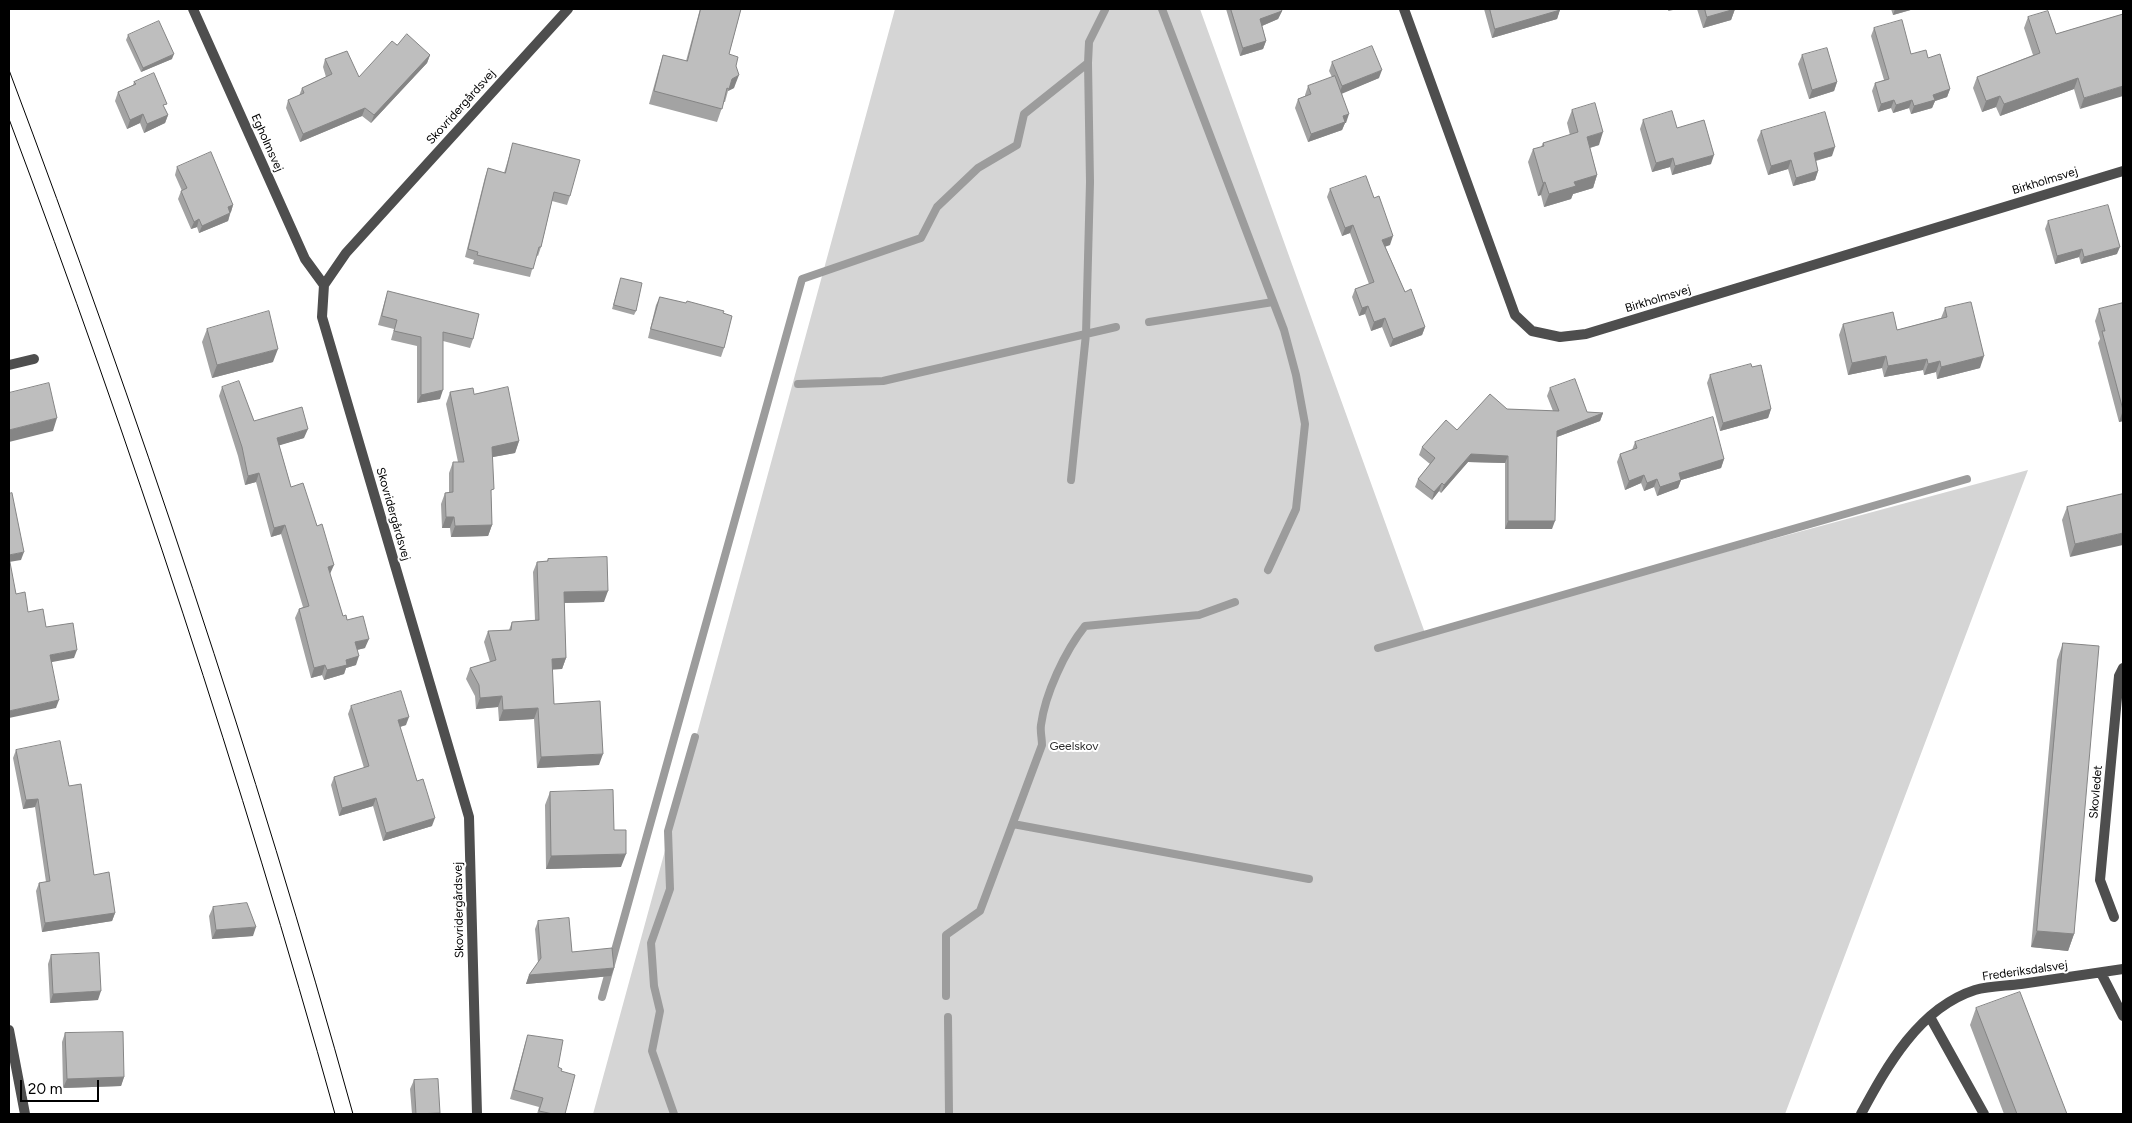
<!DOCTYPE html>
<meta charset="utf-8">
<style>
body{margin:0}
#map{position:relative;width:2132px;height:1123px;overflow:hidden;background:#fff;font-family:Figtree,sans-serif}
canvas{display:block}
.frame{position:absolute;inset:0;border:10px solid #000;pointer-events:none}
.scale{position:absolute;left:20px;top:1080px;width:79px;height:22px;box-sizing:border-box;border:2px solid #000;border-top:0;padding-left:6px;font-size:15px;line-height:18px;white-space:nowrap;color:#000;-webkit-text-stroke:4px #fff;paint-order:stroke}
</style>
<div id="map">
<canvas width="2132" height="1123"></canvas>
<div class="frame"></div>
<div class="scale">20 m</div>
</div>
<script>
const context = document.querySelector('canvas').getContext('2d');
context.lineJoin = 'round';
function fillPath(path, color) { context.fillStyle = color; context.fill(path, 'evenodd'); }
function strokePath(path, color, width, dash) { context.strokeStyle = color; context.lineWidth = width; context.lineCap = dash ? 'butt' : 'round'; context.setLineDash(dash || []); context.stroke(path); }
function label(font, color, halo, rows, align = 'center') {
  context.font = font + ' Figtree,sans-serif'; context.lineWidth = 4; context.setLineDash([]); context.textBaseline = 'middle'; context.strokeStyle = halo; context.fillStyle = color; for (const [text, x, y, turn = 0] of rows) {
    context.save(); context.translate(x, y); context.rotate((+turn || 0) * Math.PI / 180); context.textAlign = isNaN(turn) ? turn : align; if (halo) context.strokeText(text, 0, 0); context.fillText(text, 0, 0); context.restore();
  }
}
const green = new Path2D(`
 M895,9H1200L1425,633L2028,470L1785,1114H593Z`);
const stream = new Path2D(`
 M1162,9L1284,330L1296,375L1305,424L1296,509L1268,570
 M1149,322L1273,302
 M798,384L883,381L1116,327
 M1071,480L1086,334L1090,182L1088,63
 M1378,648L1967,479
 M1013,824L1309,879
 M946,996V935L980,911L1042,745C1042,738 1040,731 1041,725C1045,694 1065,651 1085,626L1199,615L1235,602
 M602,997L802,279L921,238L937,207L978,168L1017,145L1024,114L1088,63L1089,42L1105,10
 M948,1017L949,1114
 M674,1114L652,1051L660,1011L654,986L651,943L670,889L668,831L695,737`);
const service = new Path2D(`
 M2101,973L2123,1016
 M1930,1017L1984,1114
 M1861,1114C1887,1066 1919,1008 1975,990C1989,986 2006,986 2021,984C2055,979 2089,974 2123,969`);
const minor = new Path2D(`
 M193,9L305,259L324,285
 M1404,9L1515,315L1532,331L1560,337L1586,334L2123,171
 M9,365L34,359
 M2114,917L2100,880L2119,676L2123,668
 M477,1114L469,817L322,317L324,285L346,253L568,9`);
const tertiary = new Path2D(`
 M9,1030L25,1114`);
const tram = new Path2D(`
 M9,70C138,413 255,761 353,1114
 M9,119C132,446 241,778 335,1114`);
const wall = new Path2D(`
 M700,9H741L729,54L736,66L734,88L728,91L725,102H724L717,122L649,104L659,68L663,55L686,61Z
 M1226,9H1281L1282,11L1278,19L1262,26L1266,41L1263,49L1240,56Z
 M1484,9H1560L1557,19L1492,38Z
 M1697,9H1735L1731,20L1703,28Z
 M1891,9H1914L1893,15Z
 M2123,14L2080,109L2074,89L2000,116L1996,107L1982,112L1973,88L1977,77L2033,55L2024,28L2028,17L2056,34Z
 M1874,28L1911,54L1928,58L1950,89L1947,97L1935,101L1932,108L1911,114L1909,108L1893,113L1891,108L1878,112L1872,91L1875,83L1884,80L1871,36Z
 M128,35L172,59L141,72L126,40Z
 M397,45L430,55L427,63L371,123L362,116L300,142L286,108L288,100L299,96L302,88L326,77L323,67L325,59L359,77Z
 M1802,55L1837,82L1834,91L1809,99L1798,64Z
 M1332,62L1379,78L1342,93L1346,123H1345L1342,130L1308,142L1295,108L1298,99L1305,96V95L1308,86L1332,77L1329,71Z
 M134,82L165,109L168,115L165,123L144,133L140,123L127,129L115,101L118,92L133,85Z
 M1572,110L1599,145L1590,148L1597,175L1593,188L1573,194L1571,199L1544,207L1541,195L1538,196L1528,162L1533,149L1541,147L1543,143L1570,135L1567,123Z
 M1643,120L1677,128L1711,164L1672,175L1670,167L1652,172L1640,129Z
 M1761,131L1832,156L1816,161L1818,171L1815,180L1793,186L1788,169L1768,175L1757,140Z
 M513,143L570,196L567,205L552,201L541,247L538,256L536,255L530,277L473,264L474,260L465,257L485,177L488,168L504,173Z
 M177,167L233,205L228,221L199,233L197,227L191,229L178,199L181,191H182L175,175Z
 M1330,189L1390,245L1385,246L1405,292L1425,327L1422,335L1390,347L1382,327L1371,331L1365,314L1359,316L1352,297L1355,289L1369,284L1350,233L1342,236L1327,197Z
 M2048,221L2117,254L2081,264L2079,257L2055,264L2045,229Z
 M621,278L636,311L634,315L612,309Z
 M388,291L473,339L470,348L443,341L440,399L417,403V346L391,340L394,329L378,325L385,300Z
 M660,297L723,313L724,348L721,357L648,338L656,305Z
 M2123,303V421L2119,422L2098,343L2100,339L2095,321L2099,309Z
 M1945,308L1980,368L1937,379L1936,372L1924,375L1923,370L1884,377L1882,368L1848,375L1839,335L1843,324L1897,330L1941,318Z
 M207,329L273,362L212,378L202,342Z
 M1752,367L1771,409L1768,418L1720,431L1707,383L1710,375Z
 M222,387L254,421L304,438L279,445L291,487L330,574L343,616L347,620L365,648L357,650L356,665L346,668L344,674L324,680L322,675L311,678L295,618L299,609L303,607L281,534L271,537L256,482L245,485L238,456L219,396Z
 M1550,388L1587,412L1603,413L1600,421L1557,437L1552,529H1505V463L1468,462L1441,493L1439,491L1432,500L1415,487L1418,479L1430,464L1419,455L1422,447L1457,430L1507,409L1553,411L1547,396Z
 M450,392L474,394L519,441L515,453L492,457L491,496L492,525L488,536L451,537L450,528H442L441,504L445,493L449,492V473L453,462H458L446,404Z
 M1635,442L1724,459L1721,468L1681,480L1678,488L1657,496L1654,487L1644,491L1641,483L1625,490L1617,462L1620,454L1632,450Z
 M2123,494L2070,557L2062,520L2067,507Z
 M548,559L604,602L564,603L566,658L562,669H552L554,704L599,765L537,768L534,719L499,721L498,707L476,709L475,696L466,679L470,668L490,662L484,642L488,631L509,630L512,622L535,620L533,572L537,562L547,561Z
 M2063,643L2074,934L2068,951L2031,947L2057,660Z
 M351,706L406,725L400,727L417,781L432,826L383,841L373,806L339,816L331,785L334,777L364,768L348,714Z
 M16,750L69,786L94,875L115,913L112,921L42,932L36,891L39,883L46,882L35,807L23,809L13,758Z
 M550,792L614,830L621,867L546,869L545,805Z
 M213,907L253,936L212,939L209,916Z
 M538,921L572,952L611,976L526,984L529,975L538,963L535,929Z
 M51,955L98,1000L50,1003L48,964Z
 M1976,1008L2067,1114H2004L1970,1025Z
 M65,1033L124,1077L121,1086L63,1088L62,1042Z
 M528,1035L561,1071L565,1114H537L539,1107L510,1099L525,1044Z
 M414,1080L440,1114H412L410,1089Z`);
const shadedWall = new Path2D(`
 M1669,9H1678L1668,11Z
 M1735,9L1731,20L1703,28L1707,17Z
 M1895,9H1914L1893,15Z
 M1560,10L1557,19L1492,38L1495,29Z
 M1282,11L1278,19L1257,28L1260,19Z
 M1266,41L1263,49L1240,56L1243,48Z
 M174,54L172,59L141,72L143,68Z
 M430,55L427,63L371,123L374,115Z
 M1382,70L1379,78L1339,95L1342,86Z
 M739,75L734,88L728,91L732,79Z
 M2078,78L2074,89L2000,116L2004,104Z
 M1837,82L1834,91L1809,99L1812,90Z
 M2123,86V96L2080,109L2084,98Z
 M1950,89L1947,97L1935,101L1932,108L1911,114L1914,106L1933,95Z
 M2000,96L1996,107L1982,112L1986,101Z
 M1894,100L1891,108L1878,112L1881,104Z
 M1912,100L1909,108L1893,113L1896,105Z
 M365,108L362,116L300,142L303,134Z
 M143,114L140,123L127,129L130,120Z
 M1349,114L1346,123H1345L1342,130L1308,142L1311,134L1343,116Z
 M168,115L165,123L144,133L147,124Z
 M1603,132L1599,145L1582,150L1587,137Z
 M1835,147L1832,156L1810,162L1814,153Z
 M1714,155L1711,164L1672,175L1675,166Z
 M1673,158L1670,167L1652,172L1656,163Z
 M1791,160L1788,169L1768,175L1771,166Z
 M1818,171L1815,180L1793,186L1796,178Z
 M1597,175L1593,188L1573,194L1571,199L1544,207L1549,194L1574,182Z
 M1545,182L1541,195L1538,196L1543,183Z
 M233,205L231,212L225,215L228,207Z
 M230,213L228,221L199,233L202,226Z
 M199,219L197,227L191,229L194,222Z
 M1353,225L1350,233L1342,236L1345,228Z
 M1393,236L1390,245L1379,249L1382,240Z
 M2120,247L2117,254L2081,264L2084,257Z
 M2082,249L2079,257L2055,264L2057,256Z
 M1368,306L1365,314L1359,316L1362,308Z
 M1385,318L1382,327L1371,331L1374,322Z
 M1425,327L1422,335L1390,347L1393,339Z
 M278,349L273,362L212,378L217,365Z
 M1886,356L1882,368L1848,375L1852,363Z
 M1984,356L1980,368L1937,379L1941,367Z
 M1927,359L1923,370L1884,377L1888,366Z
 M1940,361L1936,372L1924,375L1928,364Z
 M443,390L440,399L417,403L421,395Z
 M1771,409L1768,418L1720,431L1723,423Z
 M2123,410V421L2119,422Z
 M1603,413L1600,421L1554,438L1557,431Z
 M57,418L53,431L9,442V430Z
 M308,429L304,438L274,447L277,438Z
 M519,441L515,453L488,458L492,447Z
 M1471,454L1508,456L1505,463L1468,462L1441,493L1444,485Z
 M1724,459L1721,468L1681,480L1678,488L1657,496L1660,487L1679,473Z
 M259,473L256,482L245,485L248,476Z
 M1644,475L1641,483L1625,490L1629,481Z
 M1657,479L1654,487L1644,491L1647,483Z
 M1442,483L1439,491L1432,500L1434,492Z
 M446,517H454L450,528H442Z
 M1508,521H1555L1552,529H1505Z
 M285,525L281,534L271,537L274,528Z
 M492,525L488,536L451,537L455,526Z
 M2123,533V545L2070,557L2075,544Z
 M24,552L21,560L9,562V555Z
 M334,565L330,574L324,576L328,567Z
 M608,591L604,602L560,603L564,592Z
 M369,639L365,648L352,651L355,642Z
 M77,650L74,658L47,663L50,655Z
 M359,656L356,665L346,668L344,674L324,680L327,670L346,660Z
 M566,658L562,669L548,670L552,659Z
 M325,665L322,675L311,678L314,668Z
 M502,696L498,707L476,709L480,698Z
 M59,700L56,708L9,718V711Z
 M538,708L534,719L499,721L503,710Z
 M409,717L406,725L396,728L398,720Z
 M603,754L599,765L537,768L541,757Z
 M376,798L373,806L339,816L342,808Z
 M38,799L35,807L23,809L26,800Z
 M435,818L432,826L383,841L386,833Z
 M626,854L621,867L546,869L551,856Z
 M115,913L112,921L42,932L45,923Z
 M256,927L253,936L212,939L216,930Z
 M2037,931L2074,934L2068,951L2031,947Z
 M614,968L611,976L526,984L529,975Z
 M101,991L98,1000L50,1003L53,994Z
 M124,1077L121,1086L63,1088L67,1079Z`);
const building = new Path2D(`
 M701,9H741L729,54L738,57L736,66L739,75L732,79L729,89L727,88L722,109L654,91L663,55L687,61Z
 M1231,9H1281L1282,11L1260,19L1266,41L1243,48Z
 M1490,9H1560V10L1495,29Z
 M1705,9H1735L1707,17Z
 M2048,11L2056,34L2123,14V86L2084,98L2078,78L2004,104L2000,96L1986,101L1977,77L2040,53L2028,17Z
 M1902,20L1911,54L1926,50L1928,58L1940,54L1950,89L1933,95L1935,100L1914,106L1912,100L1896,105L1894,100L1881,104L1875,83L1889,79L1874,28Z
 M159,21L174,54L143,68L128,35Z
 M407,34L430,55L374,115L365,108L303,134L288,100L304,93L302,88L332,74L325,59L347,51L359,77L392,41L397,45Z
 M1372,46L1382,70L1342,86L1332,62Z
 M1827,48L1837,82L1812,90L1802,55Z
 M154,73L167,104L163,105L168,115L147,124L143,114L130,120L118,92L136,84L134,82Z
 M1335,76L1349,114L1343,116L1345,122L1311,134L1298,99L1311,94L1308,86Z
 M1595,103L1603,132L1587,137L1597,175L1574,182L1576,186L1549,194L1545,182L1543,183L1533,149L1544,146L1543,143L1578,132L1572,110Z
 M1672,111L1677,128L1704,120L1714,155L1675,166L1673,158L1656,163L1643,120Z
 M1825,112L1835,147L1814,153L1818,171L1796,178L1791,160L1771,166L1761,131Z
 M513,143L580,160L570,196L554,192L541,247H539L533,269L477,255L478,252L468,249L488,168L505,173Z
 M211,152L233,205L228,207L230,213L202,226L199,219L194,222L181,191L187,188L177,167Z
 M1366,176L1374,198L1379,196L1392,233L1393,236L1382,240L1405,292L1411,289L1425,327L1393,339L1385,318L1374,322L1368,306L1362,308L1355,289L1374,282L1353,225L1345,228L1330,189Z
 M2108,205L2120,247L2084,257L2082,249L2057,256L2048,221Z
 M621,278L642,283L636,311L614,305Z
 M388,291L479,314L473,339L443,332V390L421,395V337L394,331L397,320L382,316Z
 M660,297L686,303L687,301L724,311L723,313L732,316L724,348L651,329Z
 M1970,302H1971L1984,356L1941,367L1940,361L1928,364L1927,359L1888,366L1886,356L1852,363L1843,324L1893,312L1897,330L1947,317L1945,308Z
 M2123,303V410L2102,331H2105L2099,309Z
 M269,311L278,349L217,365L207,329Z
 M1751,364L1752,367L1761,365L1771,409L1723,423L1710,375Z
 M1575,379L1587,412L1603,413L1557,431L1555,521H1508V456L1471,454L1444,485L1442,483L1434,492L1418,479L1435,458L1422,447L1446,420L1457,430L1490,394L1507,409L1559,411L1550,388Z
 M239,381L254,421L302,407L308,429L277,438L291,487L303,483L317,526L322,524L334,565L328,567L343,616L346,615L347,620L363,616L369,639L355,642L359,656L346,660L347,665L327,670L325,665L314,668L299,609L309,606L285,525L274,528L259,473L248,476L242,447L222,387Z
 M49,383L57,418L9,430V393Z
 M508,387L519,441L492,447L494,489L491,490L492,525L455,526L454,517H446L445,493L453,492V462H464L450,392L473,388L474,394Z
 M1713,417L1724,459L1679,473L1681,480L1660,487L1657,479L1647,483L1644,475L1629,481L1620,454L1637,448L1635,442Z
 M12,493L24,552L9,555V494Z
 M2123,494V533L2075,544L2067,507Z
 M9,557L16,594L25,592L28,612L43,609L46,627L73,623L77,650L50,655L59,700L9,711Z
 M607,557L608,591L564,592L566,658L552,659L554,704L600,701L603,754L541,757L538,708L503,710L502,696L480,698L479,685L470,668L496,660L488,631L511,630L512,622L539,620L537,562L548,561V559Z
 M2063,643L2099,646L2074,934L2037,931Z
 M401,691L409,717L398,720L417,781L423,779L435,818L386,833L376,798L342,808L334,777L369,766L351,706Z
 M60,741L69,786L81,784L94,875L109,872L115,913L45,923L39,883L50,881L38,799L26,800L16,750Z
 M613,790L614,830H626V854L551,856L550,792Z
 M247,903L256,927L216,930L213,907Z
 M569,918L572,952L612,948L614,968L529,975L541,958L538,921Z
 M99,953L101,991L53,994L51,955Z
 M2020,992L2067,1114H2017L1976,1008Z
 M123,1032L124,1077L67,1079L65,1033Z
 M528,1035L563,1040L558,1067L562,1069L561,1071L575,1075L565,1114H553L539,1111L543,1098L514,1090Z
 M438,1079L440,1113L416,1114L414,1080Z`);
const streetNames = [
 ["Skovridergårdsvej",461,107,-48],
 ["Egholmsvej",267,143,66],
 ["Birkholmsvej",2045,181,-17],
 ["Birkholmsvej",1658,299,-17],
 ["Skovridergårdsvej",393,514,74],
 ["Skovledet",2096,792,-85],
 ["Skovridergårdsvej",459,910,-91],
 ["Frederiksdalsvej",2025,971,-8]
];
const parkNames = [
 ["Geelskov",1074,746]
];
fillPath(green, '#d5d5d5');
strokePath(stream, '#9c9c9c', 8);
strokePath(service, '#4e4e4e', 10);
strokePath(minor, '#4e4e4e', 10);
strokePath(tertiary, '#4e4e4e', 10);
strokePath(tram, '#000', 1);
fillPath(wall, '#a3a3a3');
fillPath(shadedWall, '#858585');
fillPath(building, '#bebebe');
strokePath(building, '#858585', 1);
label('12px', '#000', '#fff', streetNames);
label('12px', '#2c2c2c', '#fff', parkNames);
</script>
